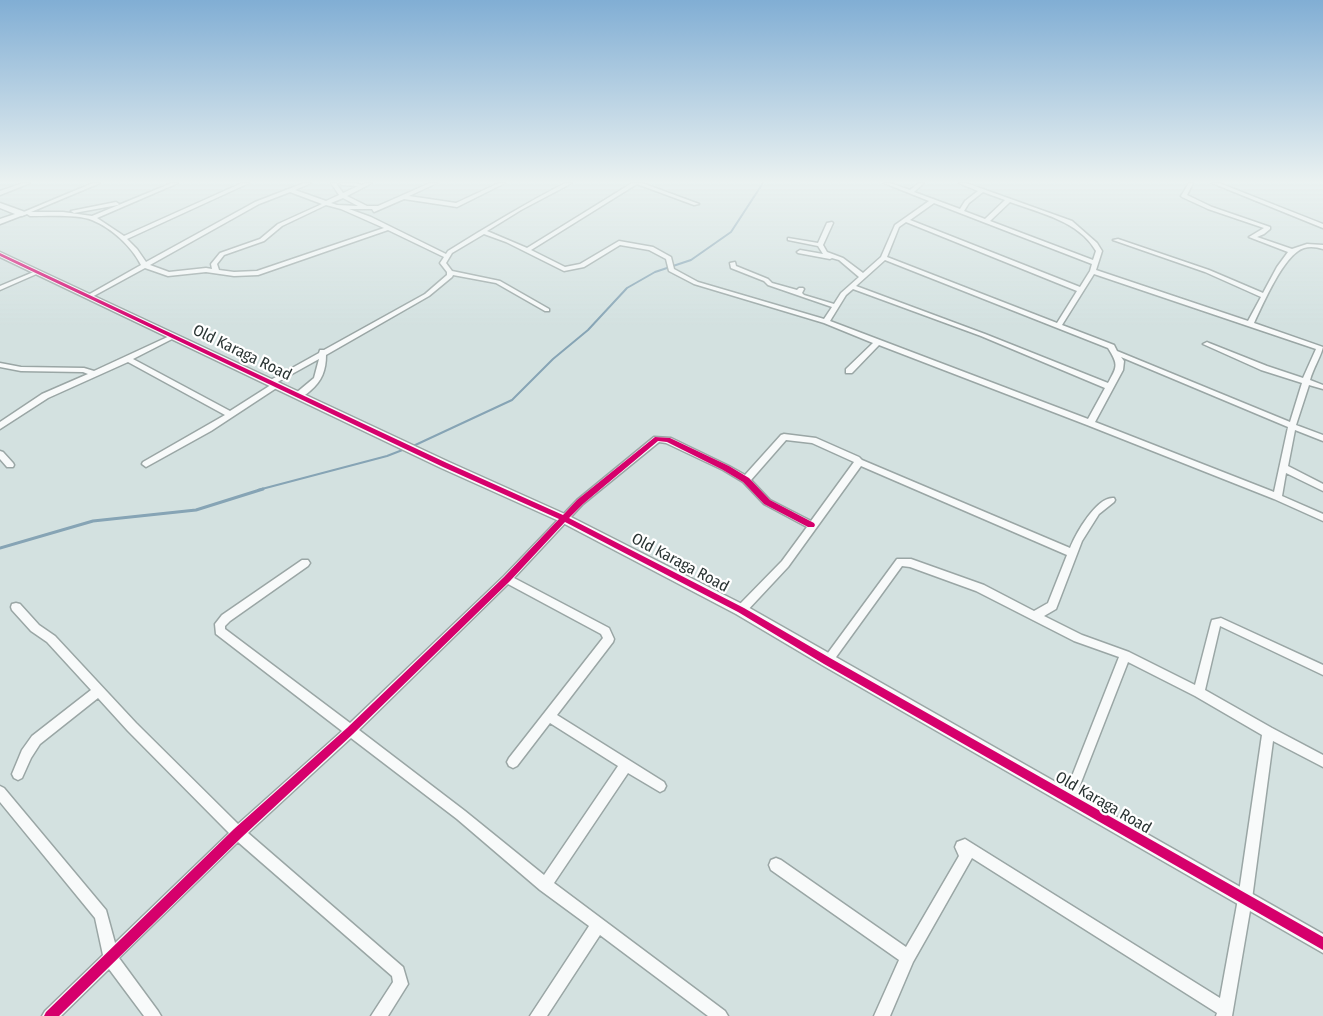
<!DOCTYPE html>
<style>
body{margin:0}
canvas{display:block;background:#d3e1e0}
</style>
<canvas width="1323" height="1016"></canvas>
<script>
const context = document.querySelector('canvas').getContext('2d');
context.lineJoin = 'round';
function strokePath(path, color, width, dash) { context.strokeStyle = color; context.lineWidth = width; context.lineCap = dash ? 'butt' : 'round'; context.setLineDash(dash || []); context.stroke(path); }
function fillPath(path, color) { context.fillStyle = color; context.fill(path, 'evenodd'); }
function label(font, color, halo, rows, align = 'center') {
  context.font = font + ' "Fira Sans Condensed",sans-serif'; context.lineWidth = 4.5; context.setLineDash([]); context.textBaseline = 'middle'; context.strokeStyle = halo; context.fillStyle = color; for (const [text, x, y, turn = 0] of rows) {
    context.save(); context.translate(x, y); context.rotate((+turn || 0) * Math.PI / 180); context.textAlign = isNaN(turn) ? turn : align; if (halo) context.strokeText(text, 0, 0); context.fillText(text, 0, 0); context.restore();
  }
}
const streamFar1 = new Path2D(`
 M411,447L512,400L553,359L588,330L627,288L655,272L691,260L731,232L763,183
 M258,490L387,456L405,449`);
const stream = new Path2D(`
 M0,548L93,521L196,510L263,489`);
const minor = new Path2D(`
 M23,183H30L0,195V191Z
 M93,183H100L31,212H63L92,216L172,183H178L97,218L124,236L242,183H249L127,239L137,249L146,262L255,202L304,183H311L295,190L326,201L339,195L331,183H336L343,193L358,186L342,185L340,183H354L362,185L366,183H372L347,196L367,206H378L430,183H437L409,196L456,203L499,183H505L457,207L404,199L374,212L372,209H349L371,217L446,254L448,251C486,227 525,204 565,183H572L521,210L487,231L527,248L632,183H642L699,204L694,205L637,184L531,250L565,267L580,264L619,241L653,247L671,257L674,269L698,282L824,319L832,307L768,285L764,281L731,268L730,263L735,262L736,266L768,279L772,283L797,290L799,288H803L804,289L802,293L804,295L834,304L841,293L859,277L839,260L832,258L830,259L798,253L797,252L800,250L823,254L818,246L788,240V238L818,243L827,223L832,222L833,223L823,245L827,252L843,258L863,273L881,257L895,225L929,201L884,183H890L910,190L919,183H924L914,192L960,209L965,201L978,191L959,183H966L1072,221L1097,243L1102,251L1096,270L1248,321L1261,297L1205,272L1113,240L1118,239L1209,270L1263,293L1277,267L1288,252L1249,237L1264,228L1208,209L1182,197L1181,196L1189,183H1193L1187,195L1212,207L1270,227V229L1264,234L1257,237L1292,249L1307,244L1323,245V249C1317,247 1310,246 1304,248C1284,254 1263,304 1254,323L1323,347C1321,356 1313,369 1310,380L1323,385V389L1309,385L1296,425L1323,435V441L1295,430L1288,466L1323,484V491L1286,473L1282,496L1323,514V521L1274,499L1087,425L879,345L852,373H846V369L873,343L824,323L694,284L669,271L666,259L649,250L620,245L584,267L564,271L506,242L484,234L452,253L446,263L452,271L500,281L549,309V311H545L496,283L453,275L452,277L429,296L326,355C326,370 322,381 310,391C305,395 303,397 296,397V393L314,378L319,359L274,384H271L267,382L319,353L320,350H324L425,294L447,275V272L440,263L444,257L388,230L258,275L234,276L206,272L168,276L145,268L90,298L87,296L88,295L141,265C132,247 112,228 92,220C78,214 46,216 30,216L27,214L22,216L19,214ZM290,192L322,204L278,224L260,239L220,253L211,264L212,269L206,268L169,272L150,265L259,204ZM983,192L1005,200L985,219L964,211L969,203ZM343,198L358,206L337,205L331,203ZM1010,202C1040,213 1079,221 1096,251L1093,260L990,221ZM934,203L1092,264L1090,271L1080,287L910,220ZM326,205L341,209L384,228L257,271L234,272L219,270L217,264L224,255L264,241L282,226ZM906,222L1077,291L1057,323L887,257L899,227ZM885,260L1108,348C1119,365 1117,367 1108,383L985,334L856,286ZM1094,274L1316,349L1303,378L1267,366L1209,343L1207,342L1203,344L1261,370L1302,383L1290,422L1117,351L1114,345L1062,325ZM853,289L981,336L1105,388L1088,419L830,321L846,295ZM1121,357L1288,427L1274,492L1095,422L1123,370L1124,361Z
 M1212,183H1219L1323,224V228Z
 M116,202L119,204L118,205L74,213L71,211Z
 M36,271L41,272L0,290V286Z
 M174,334L177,336L176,337L133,359L230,411L274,383H280L281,385L211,431L146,467L142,464L143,462L225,415L128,362L48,398L0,429V422L42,394L88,374L83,372L21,371L0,367V363L21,367L84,368L94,371Z
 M784,434L816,438L859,457L862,460L1070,548C1076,533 1097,496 1114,498L1115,500L1114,502L1099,514L1082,541L1056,609L1044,616L1082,635L1129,652L1195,685L1211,623L1212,620L1221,618L1323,665V675L1220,626L1205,690L1272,728L1323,755V767L1273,741L1252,899L1232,1016H1216L1217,1013L972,858L913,962L890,1016H874L899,960L771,870L769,865L771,860L776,858L781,860L906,947L959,856L955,847L957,842L965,839L1220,998L1238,899L1262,735L1195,696L1128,662L1073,803L1069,805L1065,803L1063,799L1119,657L1074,641L976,591L910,567L902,566L831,664L827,666L823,664L822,661L897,559H911L984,585L1034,611L1048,603L1067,555L861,466L788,567L745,613L741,614L737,613L736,610L737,607L782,561L807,527L764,504L743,482L723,470L666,443L659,442L583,504L514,578L609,628L614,639L613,642L557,715L664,782L666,786L664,790L660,792L628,773L554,883L725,1011L728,1016H708L600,935L547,1016H530L589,926L540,890L457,819L351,738L248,833L403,967L408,984L388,1016H371L393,982L392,976L238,842L119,958L158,1011L161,1016H144L109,969L61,1016H42L45,1011L103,955L95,918L0,802V786L4,788L106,910L115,943L229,833L128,731L98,698L40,744L31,758L22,778L18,780L14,778L12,774L22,750L32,736L91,690L47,642L31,631L12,610L11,607L12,604L16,603L20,604L39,625L55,636L136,723L238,824L342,731L216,634L215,624L222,615L302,560H308L310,563L308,566L230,621L225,626V629L350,723L504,576L577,500L654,437L671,438L729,466L745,475L781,435ZM786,440L812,443L854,462L811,521L770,500L751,480ZM508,584L601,634L603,638L509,758L507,762L509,766L513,768L517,766L550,723L618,766L544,875L465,811L359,730Z
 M0,451L3,452L13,463L14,465L13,467H7L0,459Z`);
const tertiary = new Path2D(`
 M0,203L25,212L26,214L0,224V219L15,214L0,208Z
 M0,252L449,462L567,515L746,606L1323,934V953L822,665L736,614L559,521L441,468L0,257Z`);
const cycleway = new Path2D(`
 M0,253L447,463L563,515L577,500L655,437L670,438L729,466L749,478L770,500L814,523L815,525L814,527H808L764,504L743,482L723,470L667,442L658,441L583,504L569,518L744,608L830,658L1323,937V950L824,664L738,612L565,522L510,581L353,734L242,837L59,1016H44L46,1012L234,829L347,728L504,577L559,519L443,467L0,256Z`);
const streetNames = [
 ["Old Karaga Road",242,353,26],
 ["Old Karaga Road",680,563,28],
 ["Old Karaga Road",1103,803,30]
];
strokePath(streamFar1, '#86a4b5', 2);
strokePath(stream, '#86a4b5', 3);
strokePath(minor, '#9aa6a5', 3);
strokePath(tertiary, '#9aa6a5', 3);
fillPath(minor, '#f8fafa');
fillPath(tertiary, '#f8fafa');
fillPath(cycleway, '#d6006c');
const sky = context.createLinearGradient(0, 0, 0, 325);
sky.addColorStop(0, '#81aed4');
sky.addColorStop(0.56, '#ebf2f1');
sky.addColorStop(1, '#ebf2f100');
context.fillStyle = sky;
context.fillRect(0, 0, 1323, 325);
label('16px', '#2a3433', '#fff', streetNames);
</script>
